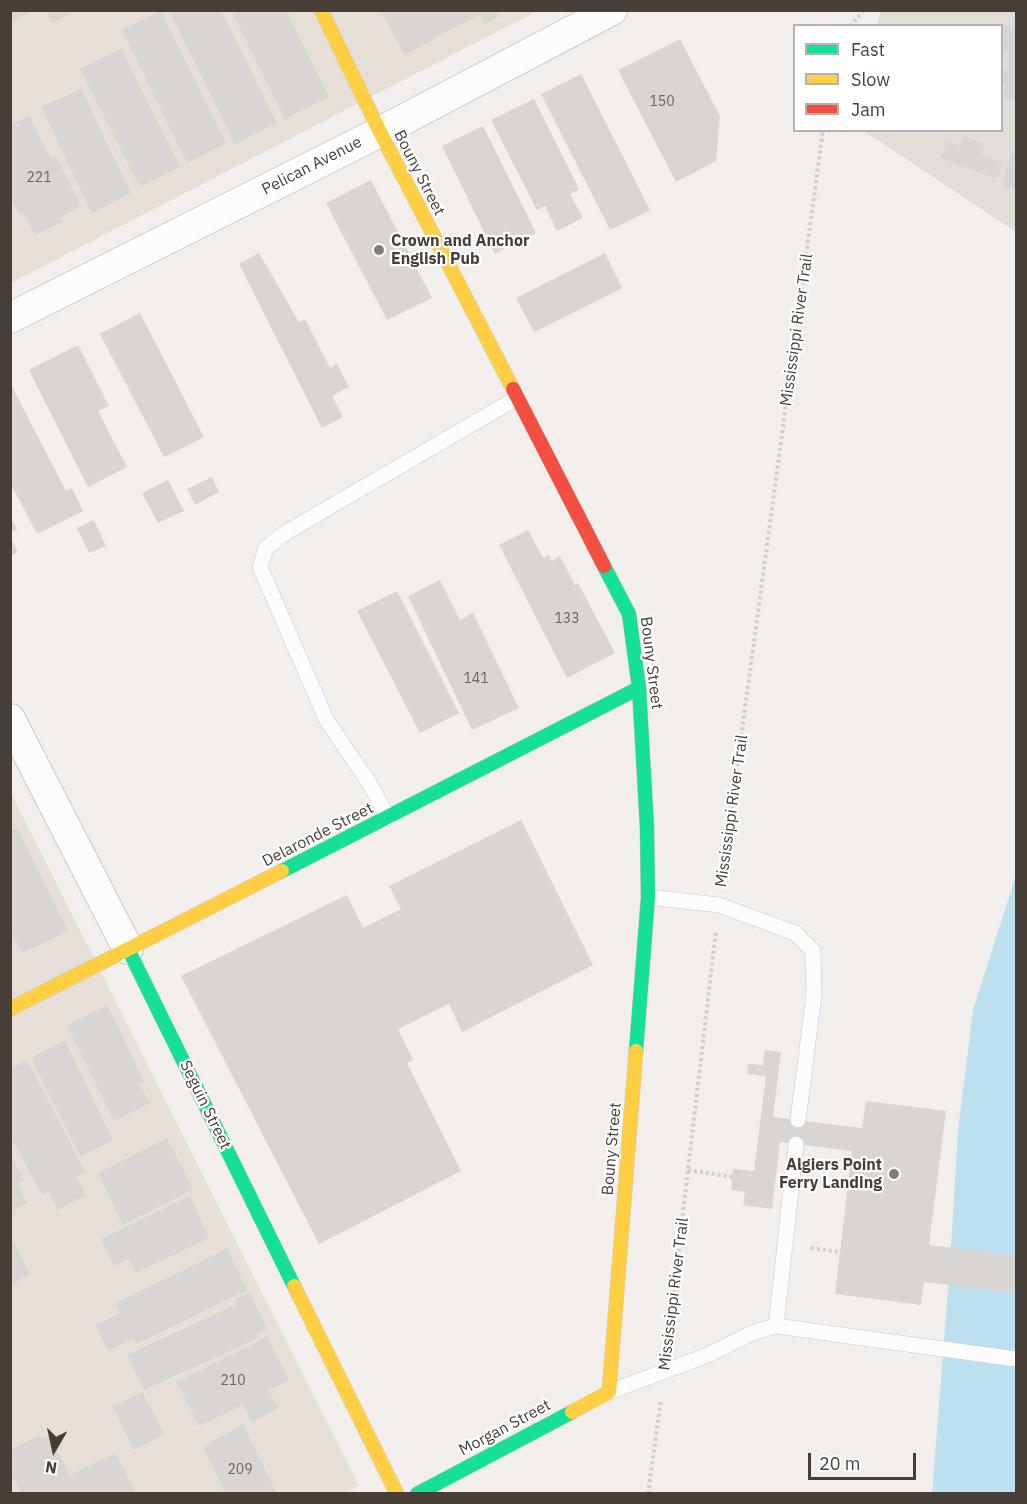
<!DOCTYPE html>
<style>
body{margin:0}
#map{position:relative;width:1027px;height:1504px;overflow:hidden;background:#f1eeeb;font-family:"IBM Plex Sans",sans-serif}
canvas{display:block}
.frame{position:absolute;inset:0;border:12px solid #473f37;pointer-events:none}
.legend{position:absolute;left:793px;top:24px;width:210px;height:108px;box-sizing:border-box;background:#fff;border:2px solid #b5b2af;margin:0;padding:8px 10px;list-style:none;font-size:18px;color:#473f37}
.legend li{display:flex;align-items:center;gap:12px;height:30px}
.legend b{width:30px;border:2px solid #b5b2af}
.north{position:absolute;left:24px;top:1420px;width:60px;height:60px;-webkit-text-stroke:4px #fff;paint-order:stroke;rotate:189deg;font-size:16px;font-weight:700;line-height:24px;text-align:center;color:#473f37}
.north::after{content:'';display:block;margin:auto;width:21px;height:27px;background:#473f37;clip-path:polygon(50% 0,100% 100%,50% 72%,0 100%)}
.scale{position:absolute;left:808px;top:1453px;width:108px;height:27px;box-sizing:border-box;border:3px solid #473f37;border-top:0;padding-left:8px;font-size:18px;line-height:21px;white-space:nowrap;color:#473f37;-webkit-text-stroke:4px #fff;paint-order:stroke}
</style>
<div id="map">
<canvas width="1027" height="1504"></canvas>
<div class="frame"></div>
<ul class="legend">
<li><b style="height:8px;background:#16e098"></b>Fast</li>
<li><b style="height:8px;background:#ffcf43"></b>Slow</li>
<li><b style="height:8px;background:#f24e42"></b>Jam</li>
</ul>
<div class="north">N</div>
<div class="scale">20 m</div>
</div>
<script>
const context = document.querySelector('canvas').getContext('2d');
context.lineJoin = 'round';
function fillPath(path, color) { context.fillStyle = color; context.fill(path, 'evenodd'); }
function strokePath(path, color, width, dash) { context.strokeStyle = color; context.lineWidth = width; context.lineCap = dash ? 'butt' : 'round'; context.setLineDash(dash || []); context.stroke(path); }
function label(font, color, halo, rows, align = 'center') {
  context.font = font + ' "IBM Plex Sans",sans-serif'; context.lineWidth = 4.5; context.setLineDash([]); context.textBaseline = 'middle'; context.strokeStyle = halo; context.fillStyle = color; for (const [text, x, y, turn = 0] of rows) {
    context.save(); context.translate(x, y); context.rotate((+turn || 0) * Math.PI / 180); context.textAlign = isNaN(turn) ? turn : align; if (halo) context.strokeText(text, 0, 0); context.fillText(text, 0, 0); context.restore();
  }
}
const residential = new Path2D(`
 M11,11H537L11,283Z
 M10,791L359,1486L344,1493H11Z`);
const industrial = new Path2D(`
 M881,11H1016V232L864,131L1002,130V26L877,25Z`);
const water = new Path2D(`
 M1016,875V1493L932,1494L950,1264L958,1131L973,1010Z`);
const building = new Path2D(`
 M10,10H35L10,22Z
 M46,10H76L52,23Z
 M169,10H221L277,123L235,144Z
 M231,10H286L329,97L285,119Z
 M381,10H495L498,17L484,24L479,15L404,55Z
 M161,11L226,143L187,163L122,30Z
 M1015,17H1016V101L1004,100L1006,85H1002V69L1006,70L1008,52L1002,51L1004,25L1014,27Z
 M680,39L720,116L716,161L676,182L618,70Z
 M121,48L180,167L140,187L80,69Z
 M581,74L650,210L610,230L541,94Z
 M81,89L131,193L92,213L41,107Z
 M534,99L579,189L570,194L583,218L557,231L545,206L537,210L491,120Z
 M29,116L51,160L56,157L81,206L61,217L63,221L35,235L23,212L19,214L10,197V125Z
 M483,126L536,233L495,254L442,146Z
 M963,136L985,144L981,155L1003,163L997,179L941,158L947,141L959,146Z
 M1011,153L1016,154V190L1002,186Z
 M371,180L432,298L387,320L326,203Z
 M259,253L299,322L305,319L330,368L337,364L349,387L332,396L343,417L322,428L239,264Z
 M605,253L622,288L534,332L516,298Z
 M140,313L204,437L164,457L100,334Z
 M78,345L109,406L98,411L127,467L88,487L29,370Z
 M10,383L66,491L72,488L83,511L37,534L10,482Z
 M212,477L219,492L195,505L187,489Z
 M168,480L184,511L158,523L142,493Z
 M10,517L17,529L10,532Z
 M94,520L106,546L89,553L77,528Z
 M528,530L543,558L549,555L552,561L560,556L575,585L578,583L615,653L567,678L499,545Z
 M10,537L18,552L10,556Z
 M440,580L460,620L473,613L519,708L472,730L408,596Z
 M397,591L459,713L420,733L357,611Z
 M521,820L593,965L462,1032L449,1004L398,1029L413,1060L407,1063L461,1171L319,1244L181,976L347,895L363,928L401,909L389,886Z
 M17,828L68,931L22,953L10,928V831Z
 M107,1005L144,1081L139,1084L150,1103L114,1121L67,1025Z
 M65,1041L113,1140L80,1156L31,1057Z
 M765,1050L781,1052L773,1117L862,1128L866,1101L946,1111L929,1245L1016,1256V1293L924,1282L921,1305L835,1294L852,1151L780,1142L772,1209L743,1205L745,1192L731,1190L733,1169L754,1171L766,1076L747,1074L748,1064L763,1065Z
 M27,1060L85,1172L76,1177L86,1195L58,1210L49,1192L42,1195L10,1135V1069Z
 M167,1138L193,1189L123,1225L98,1173Z
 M10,1154L24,1180L17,1184L27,1203L10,1211Z
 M190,1196L209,1238L136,1273L129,1259L114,1266L101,1239Z
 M10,1236L30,1275L10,1284Z
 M227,1249L247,1290L136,1344L134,1338L108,1351L95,1325L120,1313L116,1303Z
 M250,1293L267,1329L256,1334L258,1338L144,1390L127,1355L237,1304L235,1300Z
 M267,1337L289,1380L269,1390L278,1409L252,1422L243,1405L199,1426L177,1382Z
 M142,1392L165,1434L133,1450L113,1406Z
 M243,1425L277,1494H226L203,1446Z
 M39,1436L52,1440L70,1475L116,1453L136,1494H22L10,1472V1450Z`);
const path = new Path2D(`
 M850,26L864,10
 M722,879L823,130
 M688,1170L732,1177
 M811,1248L840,1252
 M668,1341L716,931
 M648,1494L661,1399`);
const lane = new Path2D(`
 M388,818L370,784L327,721L260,567L266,548L285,533L517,398
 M648,897L719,905L795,933L813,951L814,995L798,1120
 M776,1326L1016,1359
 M609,1392L708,1355L752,1333L776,1326L796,1144`);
const street = new Path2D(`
 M10,318L380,132L612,10
 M10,719L128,949`);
const fast = new Path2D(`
 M604,566L629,614L639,688L647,828L648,897L636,1051
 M282,871L639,688
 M128,949L294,1286
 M417,1494L572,1412`);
const slow = new Path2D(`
 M321,10L380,132L513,389
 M10,1009L282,871
 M294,1286L397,1494
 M572,1412L609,1392L636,1051`);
const jam = new Path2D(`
 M513,389L604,566`);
const markers = [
 [379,250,6,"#827c76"],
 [894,1174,6,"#827c76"]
];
const numberNames = [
 ["150",662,102],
 ["221",39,178],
 ["133",567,619],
 ["141",476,679],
 ["210",233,1381],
 ["209",240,1470]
];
const streetNames = [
 ["Pelican Avenue",312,166,-27],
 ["Bouny Street",419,173,63],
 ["Mississippi River Trail",797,330,-82],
 ["Bouny Street",651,663,83],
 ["Mississippi River Trail",732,811,-82],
 ["Delaronde Street",318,835,-27],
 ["Seguin Street",205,1105,64],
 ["Bouny Street",612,1149,-85],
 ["Mississippi River Trail",674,1294,-83],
 ["Morgan Street",505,1428,-28]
];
const poiNames = [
 ["Crown and Anchor",391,241],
 ["English Pub",391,259],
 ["Algiers Point",882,1165,"right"],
 ["Ferry Landing",882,1183,"right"]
];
fillPath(residential, '#e5dfd8');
fillPath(industrial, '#e1ddd9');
fillPath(water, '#bce0ee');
fillPath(building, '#d9d5d2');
strokePath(lane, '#cdcac7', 16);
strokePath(street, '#cdcac7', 32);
strokePath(fast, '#d0cac2', 15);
strokePath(slow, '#d0cac2', 15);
strokePath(jam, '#d0cac2', 15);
strokePath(path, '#d1cecb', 4, [3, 3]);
strokePath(lane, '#fdfcfc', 15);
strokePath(street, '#fdfcfc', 30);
strokePath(fast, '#16e098', 14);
strokePath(slow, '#ffcf43', 14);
strokePath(jam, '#f24e42', 14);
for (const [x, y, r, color] of markers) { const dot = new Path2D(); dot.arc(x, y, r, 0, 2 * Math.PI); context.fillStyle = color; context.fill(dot); strokePath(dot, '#fff', 2); }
label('14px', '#6d665f', null, numberNames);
label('16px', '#473f37', '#fff', streetNames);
label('bold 16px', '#473f37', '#fff', poiNames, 'left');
</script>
